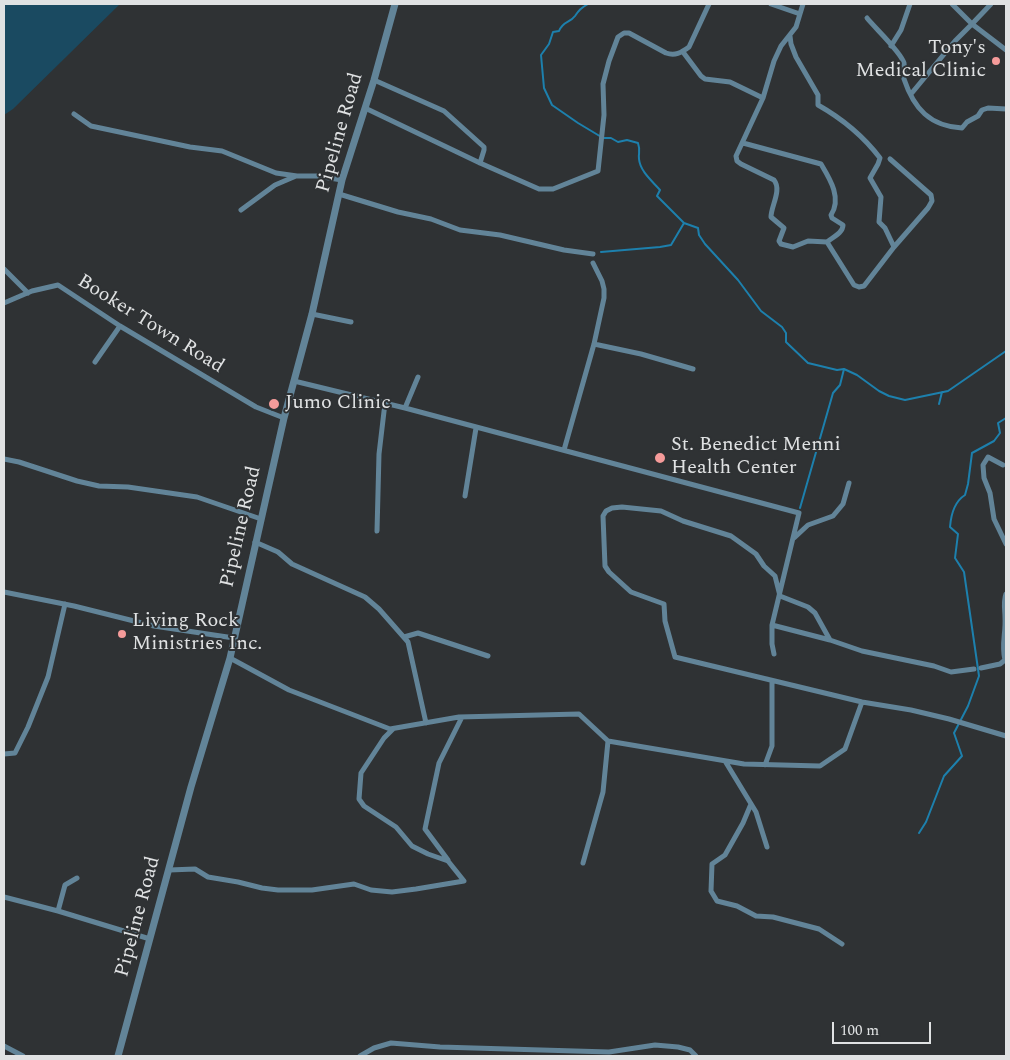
<!DOCTYPE html>
<style>
body{margin:0}
#map{position:relative;width:1010px;height:1060px;overflow:hidden;background:#2f3234;font-family:Spectral,serif}
canvas{display:block}
.frame{position:absolute;inset:0;border:5px solid #e0e2e3;pointer-events:none}
.scale{position:absolute;left:832px;top:1022px;width:99px;height:22px;box-sizing:border-box;border:2px solid #e0e2e3;border-top:0;padding-left:6px;font-size:15px;line-height:18px;white-space:nowrap;color:#e0e2e3;-webkit-text-stroke:4px #2f3234;paint-order:stroke}
</style>
<div id="map">
<canvas width="1010" height="1060"></canvas>
<div class="frame"></div>
<div class="scale">100 m</div>
</div>
<script>
const context = document.querySelector('canvas').getContext('2d');
context.lineJoin = 'round';
function fillPath(path, color) { context.fillStyle = color; context.fill(path, 'evenodd'); }
function strokePath(path, color, width, dash) { context.strokeStyle = color; context.lineWidth = width; context.lineCap = dash ? 'butt' : 'round'; context.setLineDash(dash || []); context.stroke(path); }
function label(font, color, halo, rows, align = 'center') {
  context.font = font + ' Spectral,serif'; context.lineWidth = 4; context.setLineDash([]); context.textBaseline = 'middle'; context.strokeStyle = halo; context.fillStyle = color; for (const [text, x, y, turn = 0] of rows) {
    context.save(); context.translate(x, y); context.rotate((+turn || 0) * Math.PI / 180); context.textAlign = isNaN(turn) ? turn : align; if (halo) context.strokeText(text, 0, 0); context.fillText(text, 0, 0); context.restore();
  }
}
const green = new Path2D(`
 M6,4H120L13,109L4,115V7Z`);
const stream = new Path2D(`
 M588,4C581,8 579,10 575,16C570,23 563,21 559,31L553,32L549,44L541,55L544,88L552,105L578,123L603,138H611L618,142L627,140L638,143C641,152 638,153 639,159C640,171 652,181 660,190L657,196L684,223L698,228L699,235L705,244L738,280L761,311L782,327L786,333V342L808,363L837,370L844,369
 M601,252L660,247L671,245L684,223
 M939,404L942,392
 M800,508L833,393L840,385L844,369L857,375L879,391L889,396L905,400L948,391L1006,351
 M919,833L926,822L944,776L962,756L954,733L968,706L979,676L964,572L955,558L958,534L950,527C951,514 954,502 965,495L968,484L972,453L994,441L1000,433L998,423L1006,418`);
const minor = new Path2D(`
 M771,4L800,14
 M803,4L796,27L781,46L774,61L763,98L736,156L737,161L741,164L774,180C782,190 771,206 771,217L784,228L779,241L781,244L793,247L808,241L827,242L854,285L859,287L864,286L894,247L928,208L932,201L931,195L890,159
 M991,4L972,24L1006,50
 M867,18C875,28 901,52 904,63C905,68 903,74 904,79C914,109 930,126 962,128L967,122L978,116L982,110L988,108L1006,109
 M790,36L791,44L796,57L818,95V105C841,118 864,137 880,158L878,164L870,178L881,197L879,222L885,228L894,247
 M891,46L901,30L910,4
 M683,52L701,76L705,79L730,82L763,98
 M374,80L444,111L484,147V150L480,163
 M911,94L955,41L972,24L952,4
 M365,108L480,163L539,189H553L598,171L604,115L603,84L609,61L618,37L624,33H629L666,53C675,56 681,53 689,47L709,4
 M74,114L91,126L190,147L222,151L276,173L297,176H317L342,180
 M743,143L821,164C830,179 842,198 831,215L832,218L843,225C843,233 833,237 827,242
 M339,194L398,212L431,219L460,230L500,235L564,250L593,254
 M241,210L275,185L296,176
 M4,269L28,293
 M4,303L32,291L58,285L120,326L256,407L284,418
 M312,314L351,322
 M594,344L641,354L693,369
 M95,362L120,326
 M294,381L405,408L799,513L772,625V644L774,654
 M405,408L418,377
 M564,450L594,344L604,298V289L602,281L593,263
 M4,459L19,462L77,481L99,486L128,487L197,497L261,519
 M1003,465L988,457L983,465L984,478L990,493L994,519L1006,544
 M465,496L476,428
 M377,531L379,454L385,403
 M794,538L808,525L833,516L843,504L849,483
 M255,542L278,552L292,564L365,597L379,609L408,642L426,723
 M4,592L74,606L154,626L234,638
 M772,625L830,640
 M404,637L418,633L488,656
 M230,658L289,690L390,729L459,717L579,714L608,741L744,764L820,766L845,749L862,702
 M981,668L1000,664L1005,660C1001,645 1006,633 1005,618C1005,610 1003,602 1006,594
 M974,669L951,672L934,666L862,651L830,640L815,613L808,607L780,596L775,576L764,566L756,554L731,536L683,521L661,511L622,507L612,508L606,511L603,516L605,566L609,572L631,592L664,604L665,621L675,657L862,702L911,710L949,719L1006,736
 M4,754L15,753L28,727L48,677L65,604
 M725,761L756,812L767,847
 M765,765L772,746V681
 M751,804L743,823L725,855L712,864L711,891L717,901L737,906L756,916L773,917L819,929L842,944
 M448,860L425,829L439,763L462,717
 M583,863L603,792L608,741
 M169,870L195,869L208,877L238,882L262,888L278,890H312L354,884L371,890L392,892L416,889L464,881L448,861L428,854L412,846L396,827L364,806L359,799L361,773L384,738L393,729
 M4,897L58,911L150,939
 M58,911L65,885L77,878
 M4,1046L23,1056
 M360,1056L374,1048L391,1043L440,1047L609,1052L655,1045L678,1047L690,1050L696,1056`);
const tertiary = new Path2D(`
 M118,1056L191,787L230,658L284,418L312,314L342,180L374,80L395,4`);
const markers = [
 [996,61,5,"#f59b9a"],
 [274,404,6,"#f59b9a"],
 [660,458,6,"#f59b9a"],
 [122,634,5,"#f59b9a"]
];
const poiNames = [
 ["Tony's",986,49,"right"],
 ["Medical Clinic",986,72,"right"],
 ["Jumo Clinic",285,404],
 ["St. Benedict Menni",671,446],
 ["Health Center",671,469],
 ["Living Rock",132,622],
 ["Ministries Inc.",132,645]
];
const streetNames = [
 ["Pipeline Road",341,133,-74],
 ["Booker Town Road",150,325,32],
 ["Pipeline Road",242,527,-77],
 ["Pipeline Road",139,917,-75]
];
fillPath(green, '#1a4a61');
strokePath(stream, '#1d80ad', 2);
strokePath(minor, '#628498', 5);
strokePath(tertiary, '#628498', 7);
for (const [x, y, r, color] of markers) { const dot = new Path2D(); dot.arc(x, y, r, 0, 2 * Math.PI); context.fillStyle = color; context.fill(dot); strokePath(dot, '#2f3234', 2); }
label('20px', '#e0e2e3', '#2f3234', poiNames, 'left');
label('20px', '#e0e2e3', '#2f3234', streetNames);
</script>
